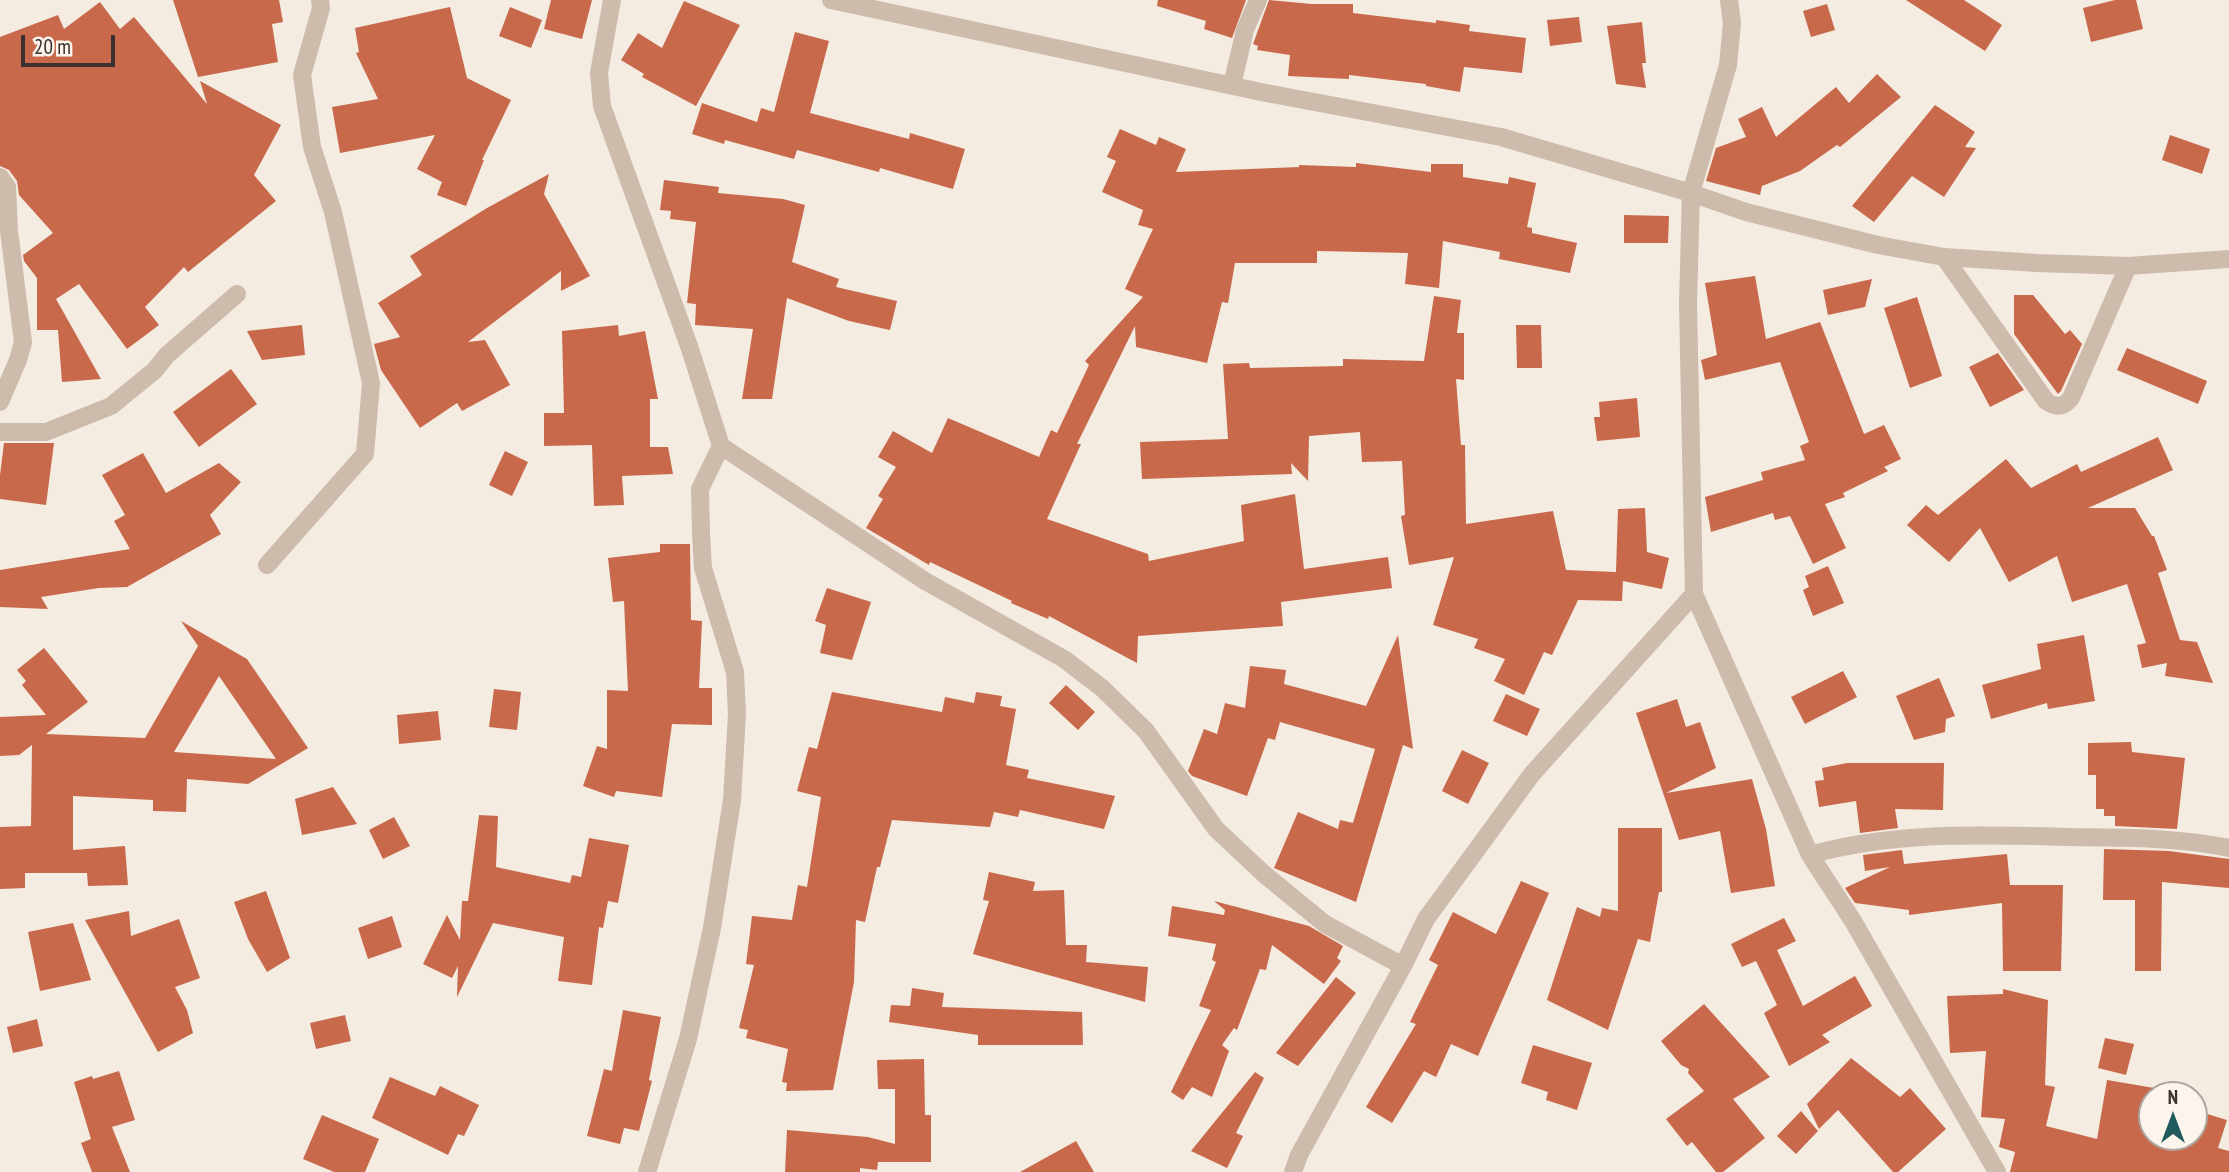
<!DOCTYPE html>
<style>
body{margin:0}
#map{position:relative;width:2229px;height:1172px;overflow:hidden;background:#f4ebe1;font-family:"PT Sans Narrow",sans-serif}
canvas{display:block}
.north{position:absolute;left:2138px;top:1081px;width:70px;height:70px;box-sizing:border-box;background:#fbf5ee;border:2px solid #aea6a0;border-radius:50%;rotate:0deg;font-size:19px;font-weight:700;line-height:28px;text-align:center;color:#3b302b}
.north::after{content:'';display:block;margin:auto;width:24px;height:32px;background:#1f5a5e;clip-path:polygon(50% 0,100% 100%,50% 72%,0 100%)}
.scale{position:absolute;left:21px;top:35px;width:94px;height:32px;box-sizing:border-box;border:4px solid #3b302b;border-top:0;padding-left:9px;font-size:21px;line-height:24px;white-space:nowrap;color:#3b302b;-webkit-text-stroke:5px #fbf5ee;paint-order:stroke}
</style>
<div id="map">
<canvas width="2229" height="1172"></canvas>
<div class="north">N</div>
<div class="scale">20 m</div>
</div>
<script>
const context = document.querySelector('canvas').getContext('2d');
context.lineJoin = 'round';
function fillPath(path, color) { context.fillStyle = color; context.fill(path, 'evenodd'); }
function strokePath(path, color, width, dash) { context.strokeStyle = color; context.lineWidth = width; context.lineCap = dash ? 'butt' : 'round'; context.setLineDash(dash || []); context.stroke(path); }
const building = new Path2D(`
 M173,0H279L283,22L272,24L278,62L198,77Z
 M551,0H592L582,39L544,29Z
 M1158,0H1246L1232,38L1204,29L1206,21L1157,6Z
 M1269,0L1311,4H1353V13L1436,23V20L1470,25L1469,31L1526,38L1522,73L1464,67L1460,92L1426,86V84L1349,75V79L1288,76L1290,55L1257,50L1258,46L1253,44Z
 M1906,0H1964L2002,25L1985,51Z
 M2115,0H2136L2143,29L2091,42L2083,8Z
 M684,1L740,25L696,106L642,77L644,74L621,60L638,33L662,48Z
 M100,2L120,29L134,17L207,104L200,81L281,125L254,175L276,201L188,272L184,267L145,307L159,325L127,349L79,284L56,299L101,379L62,382L58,330H37V278L24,261L23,255L53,233L19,195L17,181L9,170L0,166V37L58,15L64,29Z
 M1827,4L1835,30L1811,37L1803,11Z
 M450,7L467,78L511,100L482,160H484L466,206L437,195L442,182L417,169L435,135L340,153L332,107L378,99L356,53L359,52L355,28Z
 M510,7L542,20L531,48L499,36Z
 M1579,17L1582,42L1550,46L1547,20Z
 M1642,22L1646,63H1642L1646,88L1616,84L1607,26Z
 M795,32L829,41L810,113L909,139L910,133L965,149L953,189L880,168L879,172L797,150L794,159L725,140L724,144L692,134L702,103L757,122L761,108L774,112Z
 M1877,74L1901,97L1840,147L1837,145L1800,171L1762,186L1760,195L1706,181L1716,148L1746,137L1738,119L1762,107L1776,137L1836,87L1849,103Z
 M1935,105L1975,132L1965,147L1976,148L1944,197L1912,176L1874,222L1852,206Z
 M1120,129L1156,145L1159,137L1186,149L1176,172L1299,167V165L1356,167V163L1431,172V164H1463V177L1508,184L1509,177L1536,183L1527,227L1532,228V233L1577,243L1570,273L1499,259L1500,252L1443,241L1439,288L1405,284L1408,253L1317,251V263H1235L1228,303L1222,302L1207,363L1136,347L1135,326L1077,444H1081L1047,519L1148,554L1149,561L1244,541L1241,505L1295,494L1304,569L1388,557L1392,588L1281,602L1283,626L1138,636L1137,663L1049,616L1048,619L1011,603L1012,601L930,562L929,565L866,528L883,499L878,496L896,467L878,457L893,431L932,453L948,418L1039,457L1051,430L1057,433L1089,365L1085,361L1143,297L1125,289L1153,229L1138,225L1143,210L1102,192L1116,161L1107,157Z
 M2170,135L2210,149L2202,174L2162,160Z
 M549,174L544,194L590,276L561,291V271L468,342L485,340L510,385L462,411L457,403L420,428L381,370L374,344L400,337L378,303L422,275L410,256L487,208Z
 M664,180L719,187L718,193L783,199L805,205L792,262L839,279L836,287L897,301L890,330L849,321L787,298L772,399H742L753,329L695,325L696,304L687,303L696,222L670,219L671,211L660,210Z
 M1624,215L1669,216L1668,243H1624Z
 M1755,276L1766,339L1820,322L1864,434L1884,425L1901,459L1884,467L1888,471L1843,493L1845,497L1825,504L1846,548L1813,564L1790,516L1775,520L1773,513L1711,532L1705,497L1763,480L1761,472L1805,460L1800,446L1809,442L1780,362L1705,380L1701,360L1717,355L1705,283Z
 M1872,279L1865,307L1828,315L1823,290Z
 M2014,295H2033L2065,334L2070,330L2082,344L2061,391L2058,394L2014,334Z
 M1434,296L1461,300L1457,333H1464V380L1456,379L1461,445H1465L1466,524L1553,511L1566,570L1616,572L1618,509L1645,508L1647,552L1669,558L1662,589L1623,581L1622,601L1578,600L1552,655L1544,652L1524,695L1494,681L1505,659L1474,648L1478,639L1433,625L1454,557L1409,565L1401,516L1405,515L1402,461L1362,462L1360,432L1309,436L1308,481L1291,463L1292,474L1142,479L1140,442L1228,439L1223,364L1249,363L1250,368L1343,366V359L1424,361Z
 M1917,297L1942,376L1910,388L1884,308Z
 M302,325L305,355L262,360L247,331Z
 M618,325L619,336L645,331L658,399H650V447H668L673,474L622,476L624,505L594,506L592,445L544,446V413H564L562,331Z
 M1516,325H1541L1542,368H1517Z
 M2127,348L2207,381L2198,404L2117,370Z
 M1998,353L2024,390L1990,407L1969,367Z
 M231,369L257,404L199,447L173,412Z
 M1637,398L1640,437L1597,441L1594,417H1600L1599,402Z
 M2158,437L2173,470L2088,508H2135L2152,536H2154L2167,570L2158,573L2180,640L2197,642L2213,683L2165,676L2167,663L2142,668L2137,645L2146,643L2127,584L2072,602L2057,556L2009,582L1980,528L1949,562L1907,525L1926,505L1938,515L2006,459L2031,488L2077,464L2081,472Z
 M4,443H54L46,505L0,499V475Z
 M505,451L528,462L512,496L489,485Z
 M143,453L166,493L219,463L241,482L210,515L221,534L127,587L99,588L41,597L48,609L0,607V570L130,549L114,521L125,515L102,475Z
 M660,544H690L691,620L702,621L699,688H712V725L672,724L662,797L616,791L614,797L583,786L597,746L607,749V690L628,691L624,601L613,602L608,558L660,552Z
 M1828,566L1844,603L1813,616L1803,590L1809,587L1805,576Z
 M827,588L871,602L852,660L820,653L826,625L815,621Z
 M181,621L247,659L308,748L248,784L187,779L186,812L153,811V800L73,796V850L125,846L128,885L88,886L87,873H25V888L0,889V827L31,826L32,745L19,755L0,756V717L46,715L22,685L26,681L17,670L44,648L88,702L46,734L145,738L198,646ZM219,676L276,759L174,752Z
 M1398,635L1413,749L1403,745L1356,902L1274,868L1298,812L1338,829L1340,820L1353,823L1375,749L1280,722L1275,740L1268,738L1247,796L1192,776L1188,771L1204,729L1217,734L1225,703L1245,708L1250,666L1286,670L1284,684L1366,706Z
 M2084,635L2095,701L2048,709L2047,703L1991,719L1982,685L2041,669L2037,644Z
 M1843,671L1857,697L1805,724L1791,697Z
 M1939,678L1955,716L1946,719L1945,732L1914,740L1896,696Z
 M1066,685L1095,712L1078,730L1049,703Z
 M494,689L521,692L517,730L489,727Z
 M832,692L942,712L945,697L974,703L976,692L1002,696L1000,706L1016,709L1006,765L1029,770L1027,778L1115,796L1104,829L1020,810L1018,817L994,812L990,827L892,820L880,867H877L865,922L856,920L854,982L833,1090L786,1091L787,1083L782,1082L788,1049L746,1038L748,1030L739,1028L754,965L746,964L752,916L792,920L798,885L807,887L821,797L797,791L809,747L817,749Z
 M1506,694L1540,709L1527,736L1493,721Z
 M1677,699L1686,727L1700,722L1716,768L1666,793L1752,779L1766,829L1775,886L1731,893L1720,831L1679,840L1636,713Z
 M438,711L441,740L399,744L397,715Z
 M2131,742L2132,752L2185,758L2177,829L2115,826V816H2104V809H2096V775H2088V743Z
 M1462,750L1489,763L1468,804L1442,791Z
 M1847,763H1944L1943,810L1895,809L1898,828L1860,833L1856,801L1819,807L1815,781L1824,780L1822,768Z
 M333,787L357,824L302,835L295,799Z
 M479,815L498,816L496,867L570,883L572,875L581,877L589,838L629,845L618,903L608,901L603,928L599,927L592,985L558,981L564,937L493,923L457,997L458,966L452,978L423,964L447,915L460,940L462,901H468Z
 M394,817L410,846L383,859L369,830Z
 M1618,828H1662V892H1659L1650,942L1638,939L1608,1030L1547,1000L1577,907L1600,917L1602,908L1618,911Z
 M2104,849L2169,851L2229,859V888L2162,882L2161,971H2135V900H2103Z
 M1902,850L1904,864L2007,854L2010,885H2063L2061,971H2003L2002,903L1909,915V910L1855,903L1845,888L1890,867L1865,871L1863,855Z
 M989,872L1035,882L1033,891L1064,890L1066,945H1087L1086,962L1148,967L1145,1002L973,954L989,901L983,900Z
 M1521,881L1549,893L1478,1056L1451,1044L1436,1077L1424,1071L1392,1123L1366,1107L1416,1024L1410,1022L1438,965L1429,960L1453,912L1496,934Z
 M266,891L290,958L267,972L248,939L234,902Z
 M1214,901L1309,926L1343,946L1337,958L1341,961L1324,984L1272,945L1266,970L1260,969L1237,1030L1234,1028L1222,1045L1229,1051L1212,1097L1192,1087L1183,1100L1171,1092L1211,1010L1199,1006L1216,962L1212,960L1216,944L1168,936L1172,906L1224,915L1225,910Z
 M129,911L131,936L179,919L200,978L175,987L187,1010L193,1033L158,1052L85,920Z
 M392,916L402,947L368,959L358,928Z
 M1784,918L1796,941L1777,950L1803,1006L1855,976L1872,1006L1822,1035L1830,1042L1789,1066L1764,1013L1777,1005L1756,961L1742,967L1731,944Z
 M73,923L91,980L40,991L28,932Z
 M1336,977L1356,993L1298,1066L1276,1053Z
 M912,988L944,993L942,1007L1082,1012L1083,1045H978V1035L889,1022L891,1005L910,1006Z
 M2003,989L2048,1000L2045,1085L2055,1087L2046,1126L2097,1139L2107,1080L2166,1090L2165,1095H2152V1137H2194V1110L2227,1120L2218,1148L2229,1151V1172H2010L2015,1152L1999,1147L2005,1119L1981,1117L1986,1051L1950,1053L1947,996L2003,994Z
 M1704,1004L1770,1077L1733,1099L1765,1138L1723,1172H1716L1692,1142L1687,1146L1666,1119L1704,1091L1688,1073L1689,1069L1681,1065L1661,1041Z
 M623,1010L661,1017L649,1080L652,1081L639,1131L624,1128L620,1144L587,1136L604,1069L612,1071Z
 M345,1015L351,1041L316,1049L310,1023Z
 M37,1019L43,1046L13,1053L7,1027Z
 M2105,1038L2134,1044L2126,1075L2098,1068Z
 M1533,1045L1592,1063L1577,1110L1546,1100L1548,1092L1521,1083Z
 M1851,1058L1900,1097L1910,1088L1946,1129L1898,1172H1893L1838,1110L1819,1129L1807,1104Z
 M924,1059L925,1115H931V1162H878L877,1170L860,1168V1172H785L787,1130L868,1137L895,1144V1089H878L877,1060Z
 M119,1071L135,1120L112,1127L130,1172H92L81,1143L91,1139L74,1082L92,1076L93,1079Z
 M1255,1072L1264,1078L1236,1133L1243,1136L1227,1168L1191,1151Z
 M390,1077L435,1096L440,1086L479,1105L464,1136L458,1134L448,1155L372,1118Z
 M1801,1111L1818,1131L1796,1154L1777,1136Z
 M322,1115L379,1139L365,1172H334L303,1159Z
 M1076,1141L1094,1172H1020Z`);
const minor = new Path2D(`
 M612,0L599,73L602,106L690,349L721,446L700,489L701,534L703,568L735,672L737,714L732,800L712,928L688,1039L647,1172
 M831,0L1261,92L1501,137L1691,193L1746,212L1878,245L1944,257L2037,263L2128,266L2229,259
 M1729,0L1732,23L1728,65L1691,193L1688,304L1694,594L1810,855L1853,921L1997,1172
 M1232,85L1245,30L1258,0
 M0,177L7,187L9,231L23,342L18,360L0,402
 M1944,257L2046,401C2056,408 2063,408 2071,398L2128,266
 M0,432H46L111,406L154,371L167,355L237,294
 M721,446L925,581L1064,659L1102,688L1146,731L1216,829L1264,874L1325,924L1403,966
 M267,565L365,454L371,383L333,212L312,147L302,75L321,8L320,0
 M1810,855C1894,831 1983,835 2070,837C2123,838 2176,837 2229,848
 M1293,1172L1299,1155L1403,966L1426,919L1532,774L1694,594`);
fillPath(building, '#c8694b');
strokePath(minor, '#cdbbac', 18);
</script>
